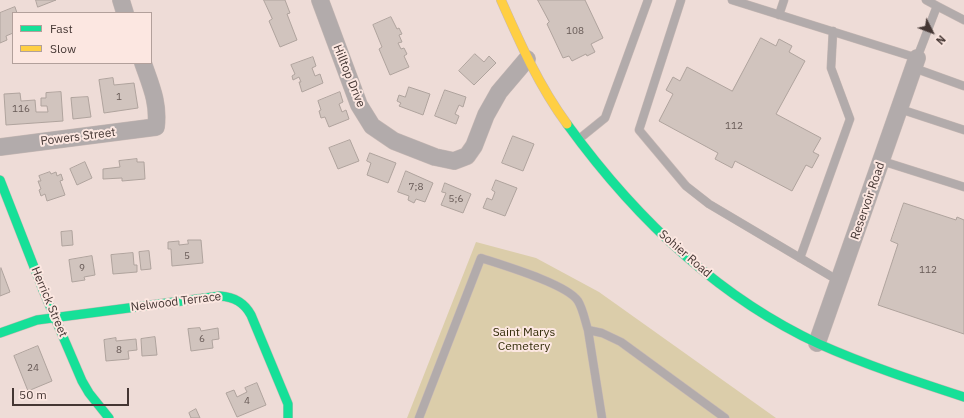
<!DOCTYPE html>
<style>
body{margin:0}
#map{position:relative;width:964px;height:418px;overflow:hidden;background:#eedcd7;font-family:"IBM Plex Sans",sans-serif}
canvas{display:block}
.legend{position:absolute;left:12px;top:12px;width:140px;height:52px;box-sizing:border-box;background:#fce7e1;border:1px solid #b2a09b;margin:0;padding:5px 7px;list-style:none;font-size:12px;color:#443633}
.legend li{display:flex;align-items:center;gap:8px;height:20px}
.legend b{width:20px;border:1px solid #b2a09b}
.north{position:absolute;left:912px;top:12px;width:40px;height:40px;-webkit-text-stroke:3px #fce7e1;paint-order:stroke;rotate:132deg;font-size:11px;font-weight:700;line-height:16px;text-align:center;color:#443633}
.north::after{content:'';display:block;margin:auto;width:14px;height:18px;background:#443633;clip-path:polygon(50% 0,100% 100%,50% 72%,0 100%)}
.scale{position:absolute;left:12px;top:388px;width:117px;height:18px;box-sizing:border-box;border:2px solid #443633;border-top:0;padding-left:5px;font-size:12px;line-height:14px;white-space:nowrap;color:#443633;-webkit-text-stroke:3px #fce7e1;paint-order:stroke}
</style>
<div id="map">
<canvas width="964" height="418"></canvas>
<ul class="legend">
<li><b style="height:5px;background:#16e098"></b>Fast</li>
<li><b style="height:5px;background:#ffcf43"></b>Slow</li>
</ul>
<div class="north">N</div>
<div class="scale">50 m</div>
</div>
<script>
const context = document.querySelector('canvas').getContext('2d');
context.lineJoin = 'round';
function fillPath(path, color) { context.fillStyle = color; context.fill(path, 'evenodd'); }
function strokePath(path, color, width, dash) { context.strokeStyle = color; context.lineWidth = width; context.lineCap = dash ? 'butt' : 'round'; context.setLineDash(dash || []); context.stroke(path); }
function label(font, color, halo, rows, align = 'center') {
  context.font = font + ' "IBM Plex Sans",sans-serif'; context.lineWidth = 4; context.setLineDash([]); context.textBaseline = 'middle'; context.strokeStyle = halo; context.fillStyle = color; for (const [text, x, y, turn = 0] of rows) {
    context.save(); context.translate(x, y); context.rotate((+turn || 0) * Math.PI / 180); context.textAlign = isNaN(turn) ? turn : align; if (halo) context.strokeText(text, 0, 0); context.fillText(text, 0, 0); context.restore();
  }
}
const green = new Path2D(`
 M476,242L536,258L599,292L776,418H407Z`);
const building = new Path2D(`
 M36,0H56L38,7Z
 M264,0H285L290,13L287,14L297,40L280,47L269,21L272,19Z
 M538,0H585L603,38L591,44L595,52L587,56L586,54L572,61L569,56L563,58L547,24L549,22Z
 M15,7L17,13H13V33L6,36L7,40L0,43V13Z
 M391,17L397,29L399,28L402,34L399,35L402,42L398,43L401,49L404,48L407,54L404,56L409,67L390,75L379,49L382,47L373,25Z
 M761,38L776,46L779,39L792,46L789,52L805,61L776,114L821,138L813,152L819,155L812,168L806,165L792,191L735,161L732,168L715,159L718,153L659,121L673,94L666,90L673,77L680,81L687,67L732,91Z
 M475,54L484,62L489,56L496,63L474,85L459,71Z
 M313,57L316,66L312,68L315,76L320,74L323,83L302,92L299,82H301L299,77L293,80L292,76L295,74L291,65Z
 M113,78L114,85L134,83L138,108L104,113L99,80Z
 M409,87L430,94L423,115L399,106L401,103L397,101L399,95L405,97Z
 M445,90L466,97L463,107L459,105L455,114L459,116L456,124L435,116Z
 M61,92L63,121L6,125L4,94L20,93L21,101L35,100L36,112H48L47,106H41V98H46V93Z
 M340,92L343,102L339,104L342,112L346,110L349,119L329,127L325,117L321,118L319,111L321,110L318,101Z
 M88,97L91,117L73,119L71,98Z
 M513,136L534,144L523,171L502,163Z
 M350,140L359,161L338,169L329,148Z
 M370,153L396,163L388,183L367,175L371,163L367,161Z
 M137,159V162H144L145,179L122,181V178L103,179V169L120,167L119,161Z
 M85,162L92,178L77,185L70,169Z
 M406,171L433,183L425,202L416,199L414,203L408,200L409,196L398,192Z
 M50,172L51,174L56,172L57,176L61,174L63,180L60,181L65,195L47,201L45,194L41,196L39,190L41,189L38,181H41L39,176Z
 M496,180L517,188L505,216L483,208L487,198L492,200L495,192L492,190Z
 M445,183L471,194L463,213L441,205L446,193L442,192Z
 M904,203L956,220L957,217L964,220V334L878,305L898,244L891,241Z
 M72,231L73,245L62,246L61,232Z
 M188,240H201L203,263L172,266L171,249H168V242L179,241V245L188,244Z
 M149,251L151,269L141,270L139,252Z
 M133,253L134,265H137V272L113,274L111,255Z
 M92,256L95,275L84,277L85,280L72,282L69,260Z
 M1,268L10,292L0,296V269Z
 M200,328L201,331L218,328L219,339L212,340L213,348L191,351L188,329Z
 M155,337L157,355L142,356L141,339Z
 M116,338V341L136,339L137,350L128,351L129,359L106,361L104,340Z
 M38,346L52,381L28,391L14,356Z
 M257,383L266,405L237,417L226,393L234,390L237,397L247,392L245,388Z
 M196,409L200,418H191L189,413Z`);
const lane = new Path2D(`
 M681,0L639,130L686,186L709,204L839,281
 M732,0L917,58L937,6L964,20
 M926,0L937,6
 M779,15L784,0
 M914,68L964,86
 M900,109L964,130
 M579,139L605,118L648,0
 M882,161L964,187
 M800,258L850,119L831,68L833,31
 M419,418L481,258C502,265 567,284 578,301C583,309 585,321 588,330
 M602,418L588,330L602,333L621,342L725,418`);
const street = new Path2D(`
 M121,0L125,13
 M320,0L359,105L372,126L394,141L435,157L454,161L467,156L474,146L486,115L499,92L527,59
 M0,147L156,127C159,103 151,86 143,63
 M817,343L917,58`);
const fast = new Path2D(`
 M567,124C633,215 716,296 819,344C866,365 915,381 964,397
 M0,180L43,290L82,381L89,393L109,418
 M0,333L37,320L220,296C234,297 244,302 251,315L288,404V418`);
const slow = new Path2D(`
 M501,0C520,43 539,86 567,124`);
const numberNames = [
 ["108",575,31],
 ["1",119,97],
 ["116",21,109],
 ["112",734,126],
 ["7;8",416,187],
 ["5;6",456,199],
 ["5",187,256],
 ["9",82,268],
 ["112",928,270],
 ["6",202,339],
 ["8",119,350],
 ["24",33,368],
 ["4",247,401]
];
const streetNames = [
 ["Hilltop Drive",349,76,68],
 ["Powers Street",78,137,-7],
 ["Reservoir Road",868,201,-71],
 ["Sohier Road",685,254,41],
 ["Herrick Street",49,302,67],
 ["Nelwood Terrace",176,302,-7]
];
const parkNames = [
 ["Saint Marys",524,333],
 ["Cemetery",524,347]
];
fillPath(green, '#dbcdaa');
fillPath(building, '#d1c4be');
strokePath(building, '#afa39d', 1);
strokePath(lane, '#c7b8b4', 9);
strokePath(street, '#c7b8b4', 18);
strokePath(fast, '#c7b8b4', 10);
strokePath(slow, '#c7b8b4', 10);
strokePath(lane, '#b2abab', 8);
strokePath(street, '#b2abab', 17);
strokePath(fast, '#16e098', 9);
strokePath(slow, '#ffcf43', 9);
label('10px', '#675a56', null, numberNames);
label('12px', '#443633', '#fce7e1', streetNames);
label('12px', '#322c08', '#fce7e1', parkNames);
</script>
